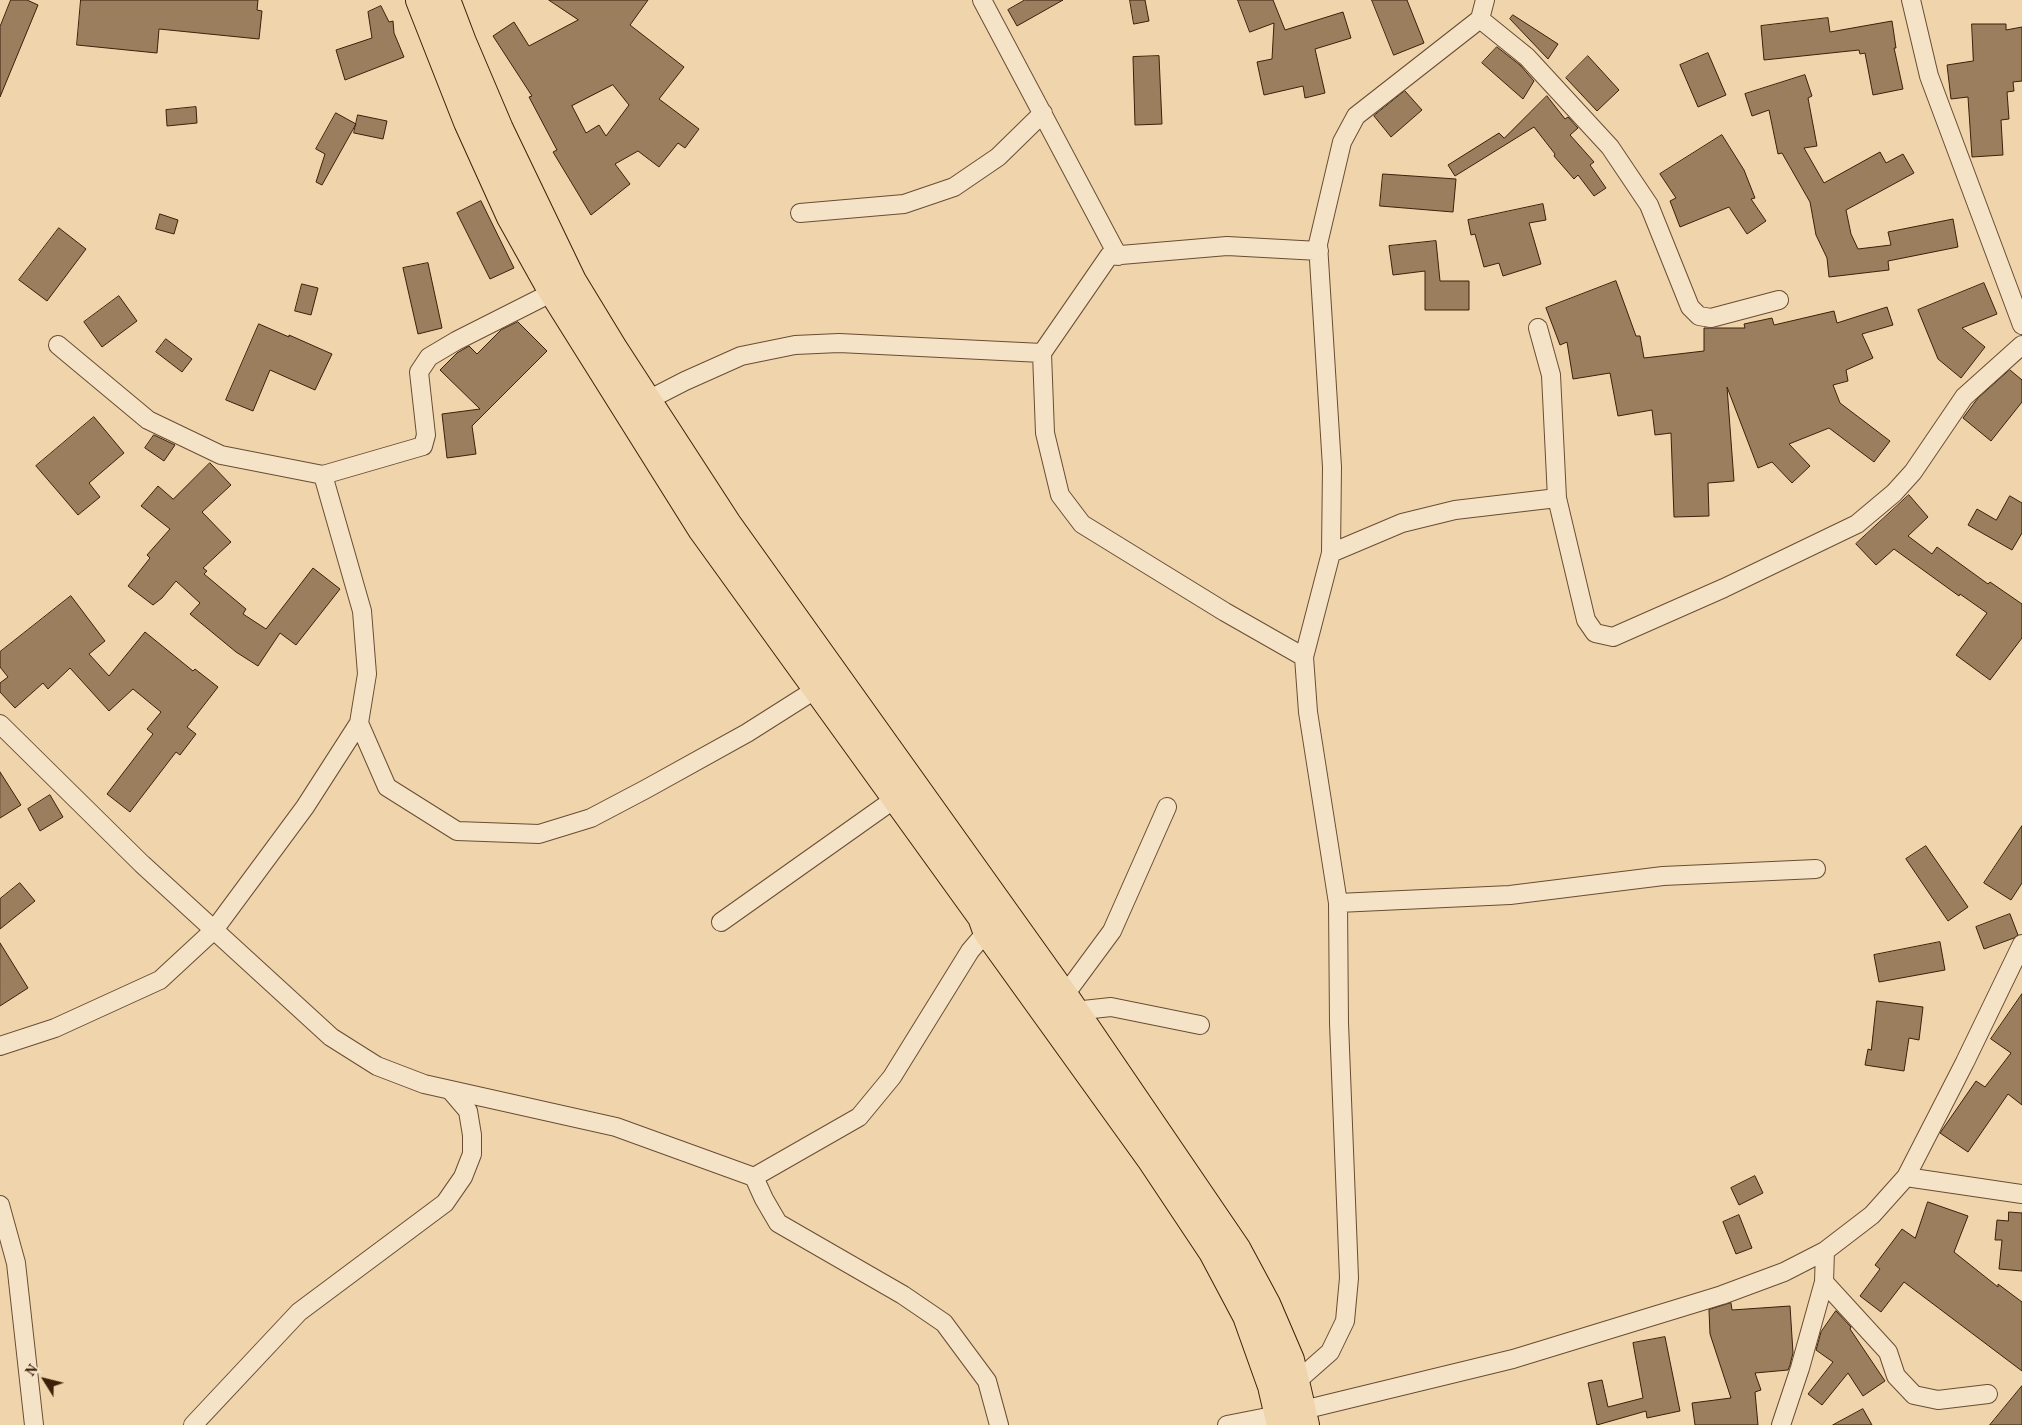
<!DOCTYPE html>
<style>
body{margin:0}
#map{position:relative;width:2022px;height:1425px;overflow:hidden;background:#f0d4ab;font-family:Vollkorn,serif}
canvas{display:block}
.north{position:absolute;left:20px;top:1355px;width:50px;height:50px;-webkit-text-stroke:4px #f5e3c8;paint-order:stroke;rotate:306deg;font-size:14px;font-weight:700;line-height:20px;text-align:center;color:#3c200a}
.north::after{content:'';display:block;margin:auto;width:18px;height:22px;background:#3c200a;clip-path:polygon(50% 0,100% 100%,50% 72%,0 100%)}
</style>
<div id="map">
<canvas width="2022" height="1425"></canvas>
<div class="north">N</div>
</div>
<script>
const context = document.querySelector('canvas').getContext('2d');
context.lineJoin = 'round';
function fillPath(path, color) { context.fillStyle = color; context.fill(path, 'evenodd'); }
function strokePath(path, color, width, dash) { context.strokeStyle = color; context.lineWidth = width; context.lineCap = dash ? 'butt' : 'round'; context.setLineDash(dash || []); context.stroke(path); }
const building = new Path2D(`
 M11,0H27L38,5L0,97V27Z
 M81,0H258L257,10L262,11L259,39L159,29L157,53L77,45Z
 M549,0H648L630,25L684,67L659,99L699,129L685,148L678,143L659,167L638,151L615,164L630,184L591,215L553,152L557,150L529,97L532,96L493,36L514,22L529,46L578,20ZM613,85L629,105L606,136L599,125L586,133L572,106Z
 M1025,0H1063L1017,26L1008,10Z
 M1130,0H1145L1149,21L1134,24Z
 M1238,0H1273L1285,30L1343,12L1351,38L1315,49L1325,93L1305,98L1303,86L1264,95L1257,62L1272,59L1274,23L1250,32Z
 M1372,0H1407L1424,43L1394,55Z
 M381,6L389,22L393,21L394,33L404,57L345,80L336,50L372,38L368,12Z
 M1513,15L1558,44L1548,59L1510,19Z
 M1828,18L1830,32L1892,21L1896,48H1894L1903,89L1873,95L1865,53L1860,54L1859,50L1764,60L1761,26Z
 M1972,24H2006V30L2022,27V81L2013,82L2014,91L2007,92L2009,119L2001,120L2003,155L1972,157L1968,97L1951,99L1947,65L1973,61Z
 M1497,47L1520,65L1534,81L1523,99L1482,63Z
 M1708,53L1726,95L1698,107L1680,65Z
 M1159,56L1162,124L1135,125L1133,57Z
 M1588,56L1619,90L1597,111L1566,78Z
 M1805,75L1812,96L1808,98L1817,146L1804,148L1824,183L1880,152L1886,163L1903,154L1914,173L1846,210L1851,234L1858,249L1891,245L1888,232L1953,219L1958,247L1888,261L1889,270L1829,277L1827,258L1816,235L1810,202L1782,153L1778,154L1769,110L1752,116L1745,94Z
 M1405,91L1422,110L1391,137L1374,116Z
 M1547,96L1565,119L1568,117L1578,128L1570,135L1594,162L1590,165L1606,188L1594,196L1578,175L1574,179L1554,156L1555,154L1534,127L1455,176L1448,165L1499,133L1504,138Z
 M196,107L197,123L167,126L166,110Z
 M336,113L356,124L322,185L316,182L325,154L316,149Z
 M358,115L387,121L383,139L354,133Z
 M1722,135L1744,170L1755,198L1751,199L1766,221L1747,234L1729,207L1680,227L1670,201L1676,198L1660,174Z
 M1383,174L1456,179L1453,212L1380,206Z
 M481,201L514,268L490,279L457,213Z
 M1543,204L1546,220L1529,223L1541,264L1503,276L1499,263L1484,267L1475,234L1471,235L1468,220Z
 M160,214L178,220L174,234L156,229Z
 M59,228L86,249L47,301L19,280Z
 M1436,241L1440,281H1469V310H1425V271L1393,275L1389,246Z
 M428,263L442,328L418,334L403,268Z
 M1616,281L1636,336H1640L1644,358L1704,351V328H1745L1744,324L1772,318L1774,325L1834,311L1837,323L1887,307L1893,325L1862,334L1873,358L1846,370L1848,381L1833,385L1840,403L1890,441L1874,462L1829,428L1789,444L1810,466L1792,483L1772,462L1758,468L1727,387L1734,481L1708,483L1709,516L1674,517L1671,433L1655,435L1652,410L1618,416L1610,373L1573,379L1567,342L1560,345L1546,308Z
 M1984,283L1997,314L1962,328L1985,347L1961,378L1938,359L1918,310Z
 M302,284L318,288L311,315L295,311Z
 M119,296L137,321L102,347L84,322Z
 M518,322L547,351L472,426L476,454L447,458L442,414L480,409L440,370L457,353L469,346L477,354L501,330Z
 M259,324L289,337V335L332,354L315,390L270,370L253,411L226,400Z
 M166,339L192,359L182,372L156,352Z
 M2010,370L2022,380V402L1991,441L1963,418L1978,398Z
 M94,417L124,453L89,483L100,497L78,515L36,466Z
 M154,435L175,445L164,461L145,448Z
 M210,463L231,485L202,512L231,542L203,568L207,571L204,574L246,609L243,614L266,629L313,568L340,589L296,645L280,633L258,666L236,652L190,614L200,603L176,581L162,598L153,605L128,586L150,558L147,555L170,529L141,506L158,486L173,499Z
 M1909,495L1928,517L1908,536L1932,554L1937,547L1988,584L1990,582L2022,604V638L1990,680L1956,655L1987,613L1960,594L1959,596L1894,549L1876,565L1856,544Z
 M2010,496L2022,503V533L2012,550L1968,525L1977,509L1996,520Z
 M71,596L105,641L89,654L109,676L145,632L193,671L195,669L218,687L187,727L196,734L180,755L176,752L130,812L107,794L153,734L147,729L161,712L133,689L109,711L70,668L48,689L43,683L15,708L0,692V683L8,677L0,667V652Z
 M0,772L21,805L0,818Z
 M50,795L63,817L40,831L28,809Z
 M2022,826V883L2011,900L1984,883Z
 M1926,846L1968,907L1948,921L1906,859Z
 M20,883L35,901L0,929V899Z
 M2010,914L2018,935L2014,938L1984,949L1976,927Z
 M1940,942L1945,970L1879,982L1874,955Z
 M0,943L28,988L0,1006Z
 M2022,994V1105L2008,1094L1968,1152L1940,1133L1976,1081L1985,1087L2011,1053L1991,1039Z
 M1877,1001L1923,1007L1919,1040L1909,1038L1904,1071L1865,1065L1868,1049L1871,1050Z
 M1755,1176L1763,1193L1739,1205L1731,1188Z
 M1928,1202L1968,1216L1954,1252L1998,1287V1284L2022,1302V1371L1904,1282L1881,1312L1860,1296L1880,1269L1875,1265L1902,1229L1915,1238Z
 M2009,1212L2022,1213V1271L1999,1269L2002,1240H1995L1997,1220L2008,1221Z
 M1739,1215L1752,1248L1736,1254L1723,1222Z
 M1731,1303L1732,1310L1790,1306L1793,1353L1790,1365L1788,1370L1755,1373L1761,1390L1755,1392L1758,1425H1695L1692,1403L1731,1398L1710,1334L1709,1310Z
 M1836,1311L1851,1327L1850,1329L1885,1381L1863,1396L1848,1373L1822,1405L1808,1394L1833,1362L1816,1350L1821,1332Z
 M1665,1337L1680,1411L1647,1418L1646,1411L1597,1425L1588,1383L1602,1380L1608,1407L1643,1398L1633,1343Z
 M2022,1386V1425H1990Z
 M1863,1409L1872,1425H1833Z`);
const street = new Path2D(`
 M982,0L1118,256
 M1911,0L1929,76L2022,325
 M1480,19L1527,57L1610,147L1649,205L1690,307L1699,316L1711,318L1779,300
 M800,213L904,204L954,187L998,157L1043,113
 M1538,328L1551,375L1557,498L1586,620L1595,633L1613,637L1724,588L1857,524L1894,493L1913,472L1964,397L2022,345
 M58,345L148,420L221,455L323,475
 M646,401L685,381L741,356L795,345L839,343L1042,353
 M1331,553L1402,523L1455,510L1557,498
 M1304,657L1225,612L1082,524L1060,495L1045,433L1042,353L1109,256L1227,246L1319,251
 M359,723L387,787L457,831L539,834L591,818L646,789L747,733L818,688
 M0,724L142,864L331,1037L377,1066L424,1084L616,1127L754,1177L859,1117L892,1077L970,951L987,931
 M1338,903L1510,895L1663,876L1816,869
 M721,922L896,798
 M1064,996L1112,931L1167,807
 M1074,1011L1111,1007L1200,1025
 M0,1046L55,1028L160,980L214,930L305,807L359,723L367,674L362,611L323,475L423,446L426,435L419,372L429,357L456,341L553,292
 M754,1177L764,1199L778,1223L903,1295L944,1323L987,1381L999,1425
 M1906,1177L2022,1194
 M0,1205L16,1263L34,1425
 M1824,1282L1888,1352L1896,1376L1914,1395L1938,1400L1988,1394
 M1296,1382L1330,1352L1345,1321L1349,1278L1339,1023L1338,903L1308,712L1304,657L1331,553L1332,467L1318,244L1342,142L1356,116L1480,19L1485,0
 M193,1425L299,1312L445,1203L463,1177L472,1154V1135L468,1111L450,1090
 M1227,1425L1303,1410L1513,1359L1722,1295L1784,1272L1825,1251L1872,1215L1906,1177L1965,1062L2022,944
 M1781,1425L1800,1368L1824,1282L1825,1251`);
const primary = new Path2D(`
 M420,0L468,122L511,217L549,285L702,529L982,917L987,931L1151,1159L1213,1252L1247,1316L1272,1386L1281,1425
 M446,0L462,42L499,129L572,281L614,350L727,524L1064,996L1237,1250L1266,1304L1290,1360L1305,1425`);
fillPath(building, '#9a7e5e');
strokePath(building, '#3c200a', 1);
strokePath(street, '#694d32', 20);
strokePath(primary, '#3c200a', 30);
strokePath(street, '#f5e3c8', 18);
strokePath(primary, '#f0d4ab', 28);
</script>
